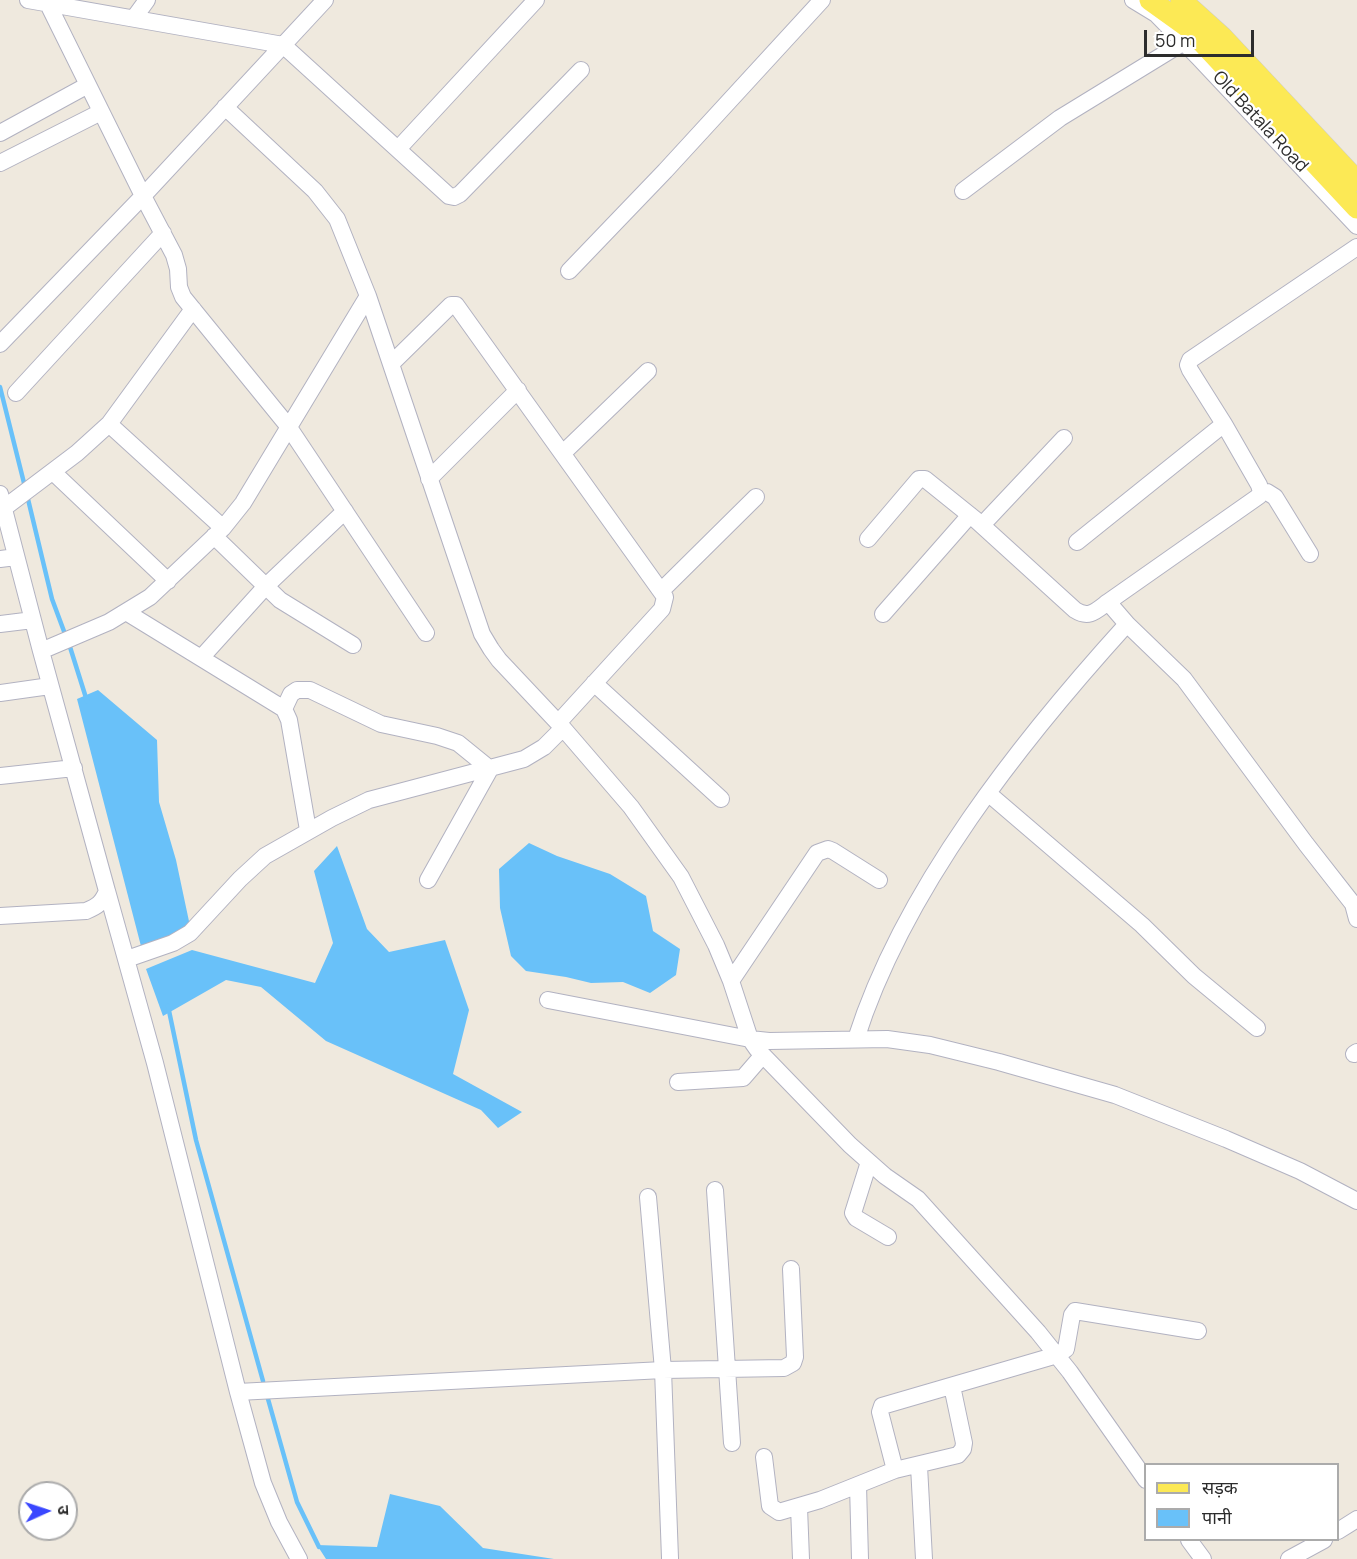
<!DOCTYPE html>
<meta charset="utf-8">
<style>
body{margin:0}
#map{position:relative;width:1357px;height:1559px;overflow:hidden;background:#efe9de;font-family:Manrope,"Noto Sans Devanagari",sans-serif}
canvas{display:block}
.legend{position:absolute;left:1144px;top:1463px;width:195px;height:78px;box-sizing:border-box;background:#fff;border:2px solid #ababab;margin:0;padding:8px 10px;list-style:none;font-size:18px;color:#2c2c2c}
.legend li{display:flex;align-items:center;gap:12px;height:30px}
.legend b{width:30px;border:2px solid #ababab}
.north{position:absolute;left:18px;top:1481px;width:60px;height:60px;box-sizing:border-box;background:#fff;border:2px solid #ababab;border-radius:50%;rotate:87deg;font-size:16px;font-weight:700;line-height:24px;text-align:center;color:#2c2c2c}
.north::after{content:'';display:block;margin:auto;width:21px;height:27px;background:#3a47ff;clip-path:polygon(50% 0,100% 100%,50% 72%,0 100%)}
.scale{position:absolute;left:1144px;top:30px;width:110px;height:27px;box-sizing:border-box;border:3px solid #2c2c2c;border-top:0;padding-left:8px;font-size:18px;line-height:21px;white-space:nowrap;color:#2c2c2c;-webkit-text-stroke:4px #fff;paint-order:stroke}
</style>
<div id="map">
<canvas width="1357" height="1559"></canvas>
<ul class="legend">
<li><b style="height:8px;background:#fce955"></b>सड़क</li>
<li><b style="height:16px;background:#69c1f9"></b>पानी</li>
</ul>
<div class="north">उ</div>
<div class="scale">50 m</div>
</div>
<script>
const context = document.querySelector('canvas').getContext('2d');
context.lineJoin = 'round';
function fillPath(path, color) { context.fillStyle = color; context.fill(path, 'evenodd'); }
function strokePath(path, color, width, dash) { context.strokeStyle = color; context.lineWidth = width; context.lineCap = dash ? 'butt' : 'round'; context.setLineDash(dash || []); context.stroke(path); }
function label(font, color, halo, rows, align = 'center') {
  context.font = font + ' Manrope,sans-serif'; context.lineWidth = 4.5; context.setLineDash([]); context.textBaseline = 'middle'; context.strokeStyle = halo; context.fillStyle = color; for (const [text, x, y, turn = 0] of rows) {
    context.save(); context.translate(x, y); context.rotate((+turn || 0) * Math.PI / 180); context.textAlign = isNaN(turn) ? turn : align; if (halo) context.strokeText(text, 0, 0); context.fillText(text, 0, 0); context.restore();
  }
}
const water = new Path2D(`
 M98,690L157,740L159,802L176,860L190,926L142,950L77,699Z
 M529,843L557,856L610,874L646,896L653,931L680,949L676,975L650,993L623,982L591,983L566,977L526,971L511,956L500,908L499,869Z
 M337,846L367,929L389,952L445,940L469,1010L453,1074L522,1112L498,1128L481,1110L326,1041L261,987L226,980L163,1016L146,969L192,950L315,983L333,943L314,871Z
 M390,1494L440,1506L483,1548L554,1559H326L317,1545L377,1547Z`);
const stream = new Path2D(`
 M0,387L25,487
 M27,495L52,599L65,634
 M70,647L87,701
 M168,1006L196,1140L263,1381
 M268,1399L297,1502L319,1547`);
const minor = new Path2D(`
 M28,0L283,45L449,196L454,197L460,194L581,70
 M46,0L143,196L174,255L178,269L179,287L183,297L288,426L426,633
 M1133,0L1156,14L1199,58L1357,226
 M134,18L147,0
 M225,107L315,191L337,219L368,296L482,634L491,649L499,660L563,728L631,807L681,877L716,945L731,981L750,1039L757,1049L850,1145L885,1176L918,1199L1038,1332L1070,1372L1146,1480
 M0,133L88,85
 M398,149L536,0
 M0,163L101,112
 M963,191L1060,118L1184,42
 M569,271L665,171L822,0
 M0,344L143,196L325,0
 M391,364L451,305H456L665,597L662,609L558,723
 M16,393L163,233
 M109,424L223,528
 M563,453L648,371
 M53,472L168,581
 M429,479L518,390
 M1261,492H1267L1275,497L1310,554
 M0,494L41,651L107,891C102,903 98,906 86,911L0,916
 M4,508L77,453L109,424L193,309
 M982,525L1064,438
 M214,536L280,600L353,645
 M868,539L919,479H925L976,520L1075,610C1089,619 1096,611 1108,602
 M1077,542L1224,424
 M0,559L16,557
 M662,590L756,497
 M126,612L284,709L289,720L308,830
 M883,614L970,515
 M0,624L33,620
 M1127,624L1184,679L1306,844L1353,904L1357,919
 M41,651L109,622L150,597L223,528L243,503L368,296
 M201,658L266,586L345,511
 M594,683L721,799
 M0,693L50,686
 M284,709L291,694L297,690H310L381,724L437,736L458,743L490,769L428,880
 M0,776L74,768
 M989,794L1142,925L1194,976L1257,1028
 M107,891L155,1063L238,1392L263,1483L279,1522L299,1559
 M127,959L173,943L190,933L240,879L265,856L332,818L369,800L524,759L544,747L563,728
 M731,981L817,853L828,849L833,851L879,880
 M548,1000L750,1039L769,1041L887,1039L930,1045L999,1062L1115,1095L1226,1139L1300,1171L1357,1201
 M856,1039C904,888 1021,741 1127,624L1108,602L1259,496L1261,492L1259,485L1224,424L1190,370L1188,365L1190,360L1357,247
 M1354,1054L1357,1052
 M678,1082L743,1078L762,1056
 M869,1162L853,1213L856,1218L888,1237
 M715,1190L732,1443
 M648,1197L663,1370L670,1558
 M238,1392L663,1370L784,1368L793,1363L795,1357L791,1269
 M764,1457L770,1506L779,1512L820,1500L895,1470L958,1455L963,1449L964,1443L952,1386
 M919,1466L924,1559
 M895,1470L880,1412L882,1406L1057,1355L1066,1349L1072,1315L1075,1311L1198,1331
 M858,1485L860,1559
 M799,1507L801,1559
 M1338,1531L1357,1519
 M1189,1540L1203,1559
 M1289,1559L1324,1540`);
const major = new Path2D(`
 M1150,0L1189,28L1357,208
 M1181,0L1222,37L1357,181`);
const streetNames = [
 ["Old Batala Road",1260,122,47]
];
fillPath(water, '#69c1f9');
strokePath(stream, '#69c1f9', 4.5);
strokePath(minor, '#b2b2c1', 18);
strokePath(major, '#ccc', 22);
strokePath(minor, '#fff', 16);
strokePath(major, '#fce955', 21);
label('18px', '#2c2c2c', '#fff', streetNames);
</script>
